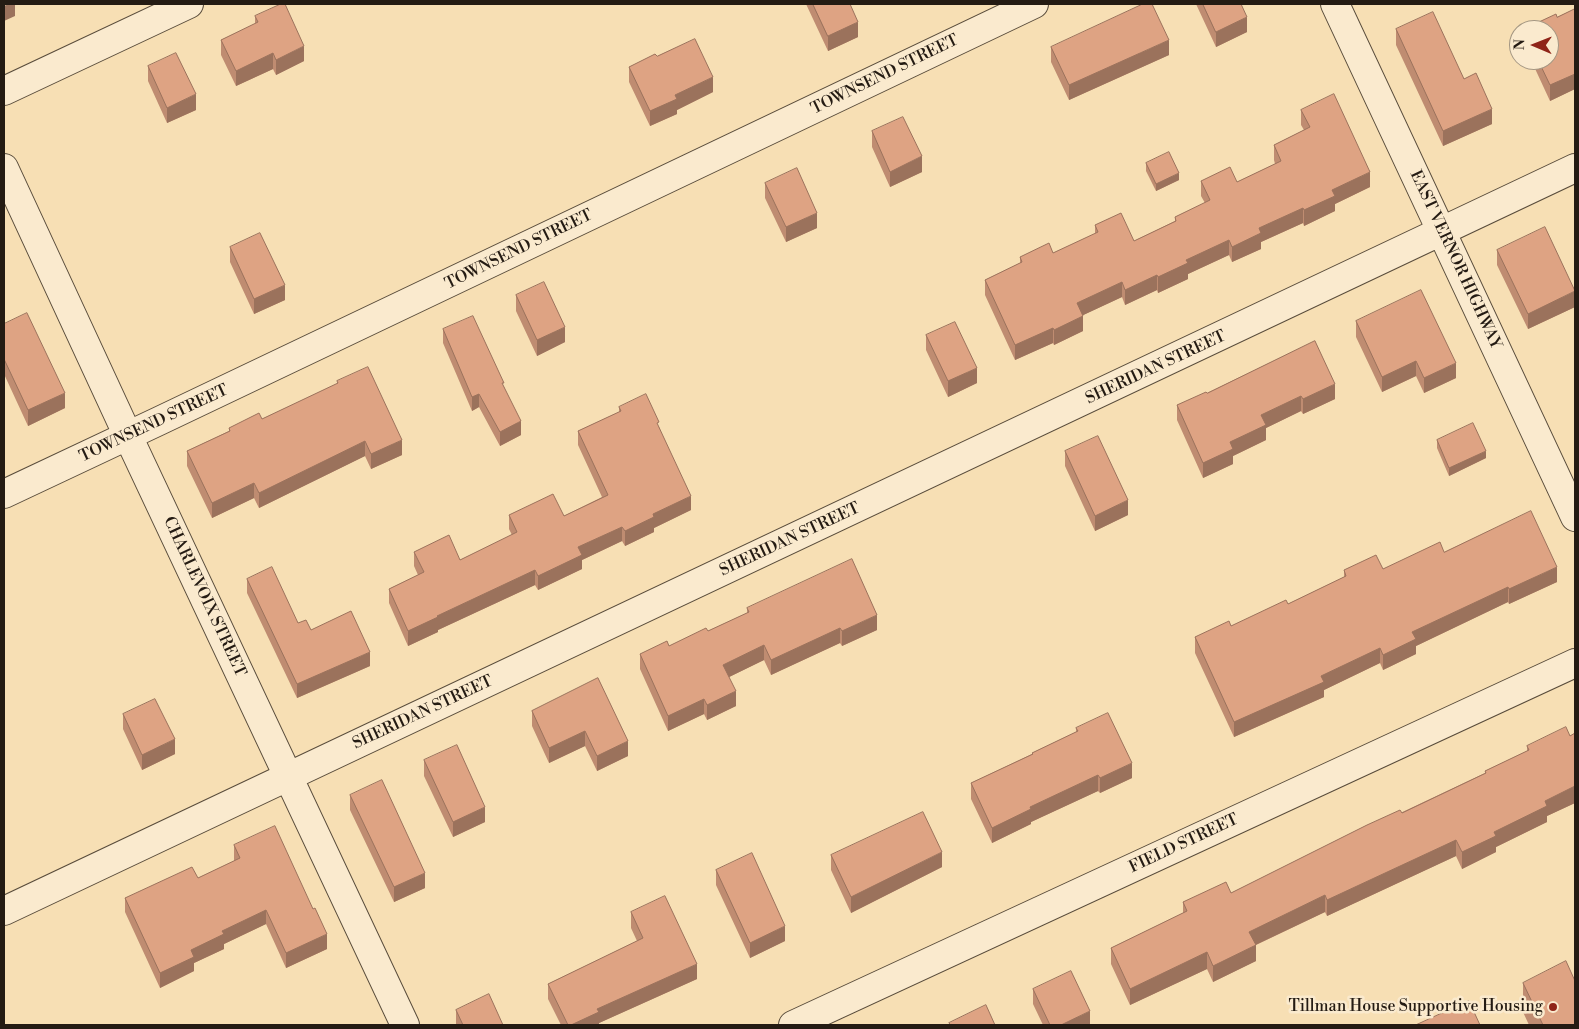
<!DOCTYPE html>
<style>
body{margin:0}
#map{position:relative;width:1579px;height:1029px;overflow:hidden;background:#f7dfb4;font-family:"Libre Bodoni",serif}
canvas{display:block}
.frame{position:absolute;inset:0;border:5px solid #241b13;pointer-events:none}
.north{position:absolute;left:1509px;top:20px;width:50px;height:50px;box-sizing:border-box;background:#faeace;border:1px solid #a49783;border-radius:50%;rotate:271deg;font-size:14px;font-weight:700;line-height:20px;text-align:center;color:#241b13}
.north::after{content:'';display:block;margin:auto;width:18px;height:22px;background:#8f2418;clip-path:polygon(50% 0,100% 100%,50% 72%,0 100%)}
</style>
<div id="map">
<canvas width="1579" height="1029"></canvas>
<div class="frame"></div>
<div class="north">N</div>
</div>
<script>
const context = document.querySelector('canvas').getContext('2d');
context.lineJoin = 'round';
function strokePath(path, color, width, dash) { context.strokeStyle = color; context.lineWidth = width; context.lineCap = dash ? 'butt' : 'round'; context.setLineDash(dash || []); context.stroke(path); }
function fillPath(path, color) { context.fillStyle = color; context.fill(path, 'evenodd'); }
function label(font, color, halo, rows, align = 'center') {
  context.font = font + ' "Libre Bodoni",serif'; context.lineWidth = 5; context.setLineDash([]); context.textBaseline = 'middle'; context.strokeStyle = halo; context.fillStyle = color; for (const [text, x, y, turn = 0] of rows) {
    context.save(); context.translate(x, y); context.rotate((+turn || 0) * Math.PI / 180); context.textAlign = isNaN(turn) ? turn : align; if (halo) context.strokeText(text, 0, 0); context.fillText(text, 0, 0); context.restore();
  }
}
const minor = new Path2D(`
 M1335,4L1575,517
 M4,91L189,4
 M4,168L128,436L405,1025
 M4,494L159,421L1034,4
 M4,911L1575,168
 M793,1025L1575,663`);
const wall = new Path2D(`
 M806,4H850L858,37L828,51Z
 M1196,4H1241L1247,32L1216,47Z
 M1575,9V89L1550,101L1531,60H1549V30H1524V29L1557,17Z
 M255,16L304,61L276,75L273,69L236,86L221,55V40L255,24Z
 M1396,29L1464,79L1492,124L1443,146L1396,45Z
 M1051,47L1169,55L1069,100L1051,62Z
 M657,56L713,92L677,110V114L650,126L629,82V67Z
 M148,66L196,110L167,123L148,81Z
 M1301,110L1370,187L1335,204V211L1304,226L1303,223L1261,242V249L1232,262L1229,255L1188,274V279L1158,293L1157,290L1125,305L1122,297L1083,315V331L1054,345L1053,343L1015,360L985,295V280L1020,263V257L1053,253L1095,234V225L1134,241L1175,221V217L1205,203L1201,196V181L1237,182L1275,164L1274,160V145L1304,130L1301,125Z
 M872,131L922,172L890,187L872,147Z
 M1146,163L1179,180L1156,191L1146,171Z
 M765,183L817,228L786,242L765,198Z
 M230,247L285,300L254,314L230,262Z
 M1497,250L1575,307L1528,329L1497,265Z
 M516,295L565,342L537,356L516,311Z
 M1356,321L1456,378L1424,393L1416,376L1382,392L1356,337Z
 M4,324L65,408L28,426L4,374Z
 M443,329L504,387L521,435L500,446L479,407L472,411L443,343Z
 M926,335L977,383L948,397L926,350Z
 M1315,341L1335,399L1303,414L1301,411L1266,428V440L1233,456V464L1203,478L1177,420V405L1207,393Z
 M337,381L402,455L371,469L365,456L259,508L254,498L212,518L187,466V451L229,431V428L262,419L337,384Z
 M619,407L659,427L691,510L654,528V532L625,546L622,541L582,560V569L538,590L535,585L438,630V632L408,646L389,603V589L418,575L414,566V552L460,560L512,535L509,529V515L564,516L602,497L578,445V431L619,412Z
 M1437,440L1486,458L1449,476L1437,448Z
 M1065,451L1128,515L1095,531L1065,466Z
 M1444,552L1557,582L1509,604L1508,602L1416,646V654L1383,670L1380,663L1324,690V697L1234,737L1195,653V637L1231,626L1288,604L1344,577V570L1383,569Z
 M247,579L298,623L370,666L297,698L247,593Z
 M747,608L877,630L842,646L840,643L771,675L764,660L729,677L736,706L707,720L704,714L668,731L640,669V654L669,646L708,631L747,613Z
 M598,678L628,756L597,771L585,746L549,763L532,726V711Z
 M123,714L175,754L142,770L123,729Z
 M1076,728L1132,778L1100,793L1098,791L1031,822V824L992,843L971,799V783L1032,754V753L1076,732Z
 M1575,733V803L1547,816V822L1496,847V852L1462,869L1456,856L1327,916L1325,912L1256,945V961L1213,982L1207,969L1130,1005L1111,964V948L1183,913V902L1231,893L1485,773V771L1527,751V746L1570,736Z
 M424,760L485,822L453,837L424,776Z
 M350,795L425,888L394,902L350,810Z
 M234,845L327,949L286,968L266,924L224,944V949L194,963V971L160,988L125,912V898L198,878L234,861Z
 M831,855L942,867L851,913L831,870Z
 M716,870L785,941L750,958L716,885Z
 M631,912L697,979L599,1023V1025H561L548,999V984L637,941L631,928Z
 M1523,983L1575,1025H1529L1523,1012Z
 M1033,989L1090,1025H1043L1033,1004Z
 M456,1010L503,1025H456Z`);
const shadedWall = new Path2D(`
 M9,4H15V16L4,21V6Z
 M1247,17V32L1216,47V32Z
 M858,22V37L828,51V36Z
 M1169,40V55L1069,100V85Z
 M304,46V61L276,75V60Z
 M273,53V69L236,86V71Z
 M1575,74V89L1550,101V85Z
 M713,77V92L677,110V114L650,126V111L675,95Z
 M196,94V110L167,123V108Z
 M1492,109V124L1443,146V131Z
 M922,156V172L890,187V172Z
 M1370,172V187L1335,204V211L1304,226V210L1332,190Z
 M1179,173V180L1156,191V184Z
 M1303,208V223L1261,242V249L1232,262V247L1259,228Z
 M817,213V228L786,242V227Z
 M1229,240V255L1188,274V279L1158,293V277L1186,260Z
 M1157,275V290L1125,305V290Z
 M1122,282V297L1077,318V303Z
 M285,285V300L254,314V299Z
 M1575,291V307L1528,329V314Z
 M1083,316V331L1054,345V330Z
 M565,327V342L537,356V340Z
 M1053,328V343L1015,360V345Z
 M1416,361V376L1382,392V377Z
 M1456,363V378L1424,393V378Z
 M977,368V383L948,397V381Z
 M1335,384V399L1303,414V399Z
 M65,393V408L28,426V410Z
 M479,394V407L472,411V397Z
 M1301,396V411L1266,428V440L1233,456V464L1203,478V463L1230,442L1261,415Z
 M521,421V435L500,446V432Z
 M402,440V455L371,469V454Z
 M365,441V456L259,508V493Z
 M1486,451V458L1449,476V468Z
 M254,483V498L212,518V503Z
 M691,496V510L654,528V532L625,546V531L653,514Z
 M1128,500V515L1095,531V516Z
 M622,527V541L582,560V569L538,590V576L578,547Z
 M1557,567V582L1509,604V589Z
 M535,570V585L438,630V632L408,646V631L437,616Z
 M1508,587V602L1416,646V654L1383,670V655L1412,632Z
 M877,615V630L842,646V631Z
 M840,628V643L771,675V660Z
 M764,645V660L723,680V665Z
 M1380,648V663L1324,690V697L1234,737V722L1321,676Z
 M370,652V666L297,698V684Z
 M736,691V706L707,720V705Z
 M704,699V714L668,731V716Z
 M585,731V746L549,763V748Z
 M175,739V754L142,770V755Z
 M628,741V756L597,771V756Z
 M1132,763V778L1100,793V778Z
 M1098,775V791L1031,822V824L992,843V828L1030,807Z
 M1575,786V803L1547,816V822L1496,847V852L1462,869V852L1545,801Z
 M485,807V822L453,837V822Z
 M1456,840V856L1327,916V900Z
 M942,852V867L851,913V897Z
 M425,873V888L394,902V887Z
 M1325,895V912L1249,948V932Z
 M266,910V924L224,944V949L194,963V971L160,988V973L191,950L222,931Z
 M785,926V941L750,958V943Z
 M327,934V949L286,968V953Z
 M1256,945V961L1213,982V966Z
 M1207,952V969L1130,1005V989Z
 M697,964V979L599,1023V1025H571L597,1009Z
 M1090,1011V1025H1061Z`);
const building = new Path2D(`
 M281,4H285L304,46L276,60L273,53L236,71L221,40L258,22L255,16Z
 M813,4H850L858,22L828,36Z
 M1143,4H1152L1169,40L1069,85L1051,47Z
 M1203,4H1241L1247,17L1216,32Z
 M1575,9V74L1550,85L1538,60H1549V30H1525L1524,29L1556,14L1557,17Z
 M1433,12L1464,79L1476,73L1492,109L1443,131L1396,29Z
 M695,39L713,77L675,95L677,99L650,111L629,67L655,54L657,56Z
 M176,53L196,94L167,108L148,66Z
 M1334,94L1370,172L1332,190L1335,196L1304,210L1303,208L1259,228L1261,233L1232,247L1229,240L1186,260L1188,263L1158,277L1157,275L1125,290L1122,282L1077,303L1083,316L1054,330L1053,328L1015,345L985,280L1022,262L1020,257L1049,243L1053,253L1098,232L1095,225L1121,213L1134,241L1176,221L1175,217L1210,200L1201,181L1230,167L1237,182L1281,161L1274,145L1310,127L1301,110Z
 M903,117L922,156L890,172L872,131Z
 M1169,152L1179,173L1156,184L1146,163Z
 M797,168L817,213L786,227L765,183Z
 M1545,227L1575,291L1528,314L1497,250Z
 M260,233L285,285L254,299L230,247Z
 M544,282L565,327L537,340L516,295Z
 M1421,290L1456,363L1424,378L1416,361L1382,377L1356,321Z
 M27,313L65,393L28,410L4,359V324Z
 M473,316L504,383H502L521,421L500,432L479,394L472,397L443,329Z
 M955,322L977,368L948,381L926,335Z
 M1315,341L1335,384L1303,399L1301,396L1261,415L1266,425L1230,442L1233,449L1203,463L1177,405L1206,392L1207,393Z
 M368,367L402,440L371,454L365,441L259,493L254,483L212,503L187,451L230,431L229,428L259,413L262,419L338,383L337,381Z
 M646,394L659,422L657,423L691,496L653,514L654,517L625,531L622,527L578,547L582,555L538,576L535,570L437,616L438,617L408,631L389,589L424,572L414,552L449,535L460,560L517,532L509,515L553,494L564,516L608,495L578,431L621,411L619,407Z
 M1473,423L1486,451L1449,468L1437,440Z
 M1098,436L1128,500L1095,516L1065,451Z
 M1531,511L1557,567L1509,589L1508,587L1412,632L1416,639L1383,655L1380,648L1321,676L1324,682L1234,722L1195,637L1229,621L1231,626L1286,600L1288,604L1346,576L1344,570L1376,555L1383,569L1440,542L1444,552Z
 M852,559L877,615L842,631L840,628L771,660L764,645L723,665L736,691L707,705L704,699L668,716L640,654L667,641L669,646L706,628L708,631L749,612L747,608Z
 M272,567L298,623L306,620L311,630L351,611L370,652L297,684L247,579Z
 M598,678L628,741L597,756L585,731L549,748L532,711Z
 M155,699L175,739L142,755L123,714Z
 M1108,713L1132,763L1100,778L1098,775L1030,807L1031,809L992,828L971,783L1033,754L1032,753L1078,731L1076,728Z
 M1566,727L1570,736L1575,733V786L1545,801L1547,806L1494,832L1496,836L1462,852L1456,840L1327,900L1325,895L1249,932L1256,945L1213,966L1207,952L1130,989L1111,948L1187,911L1183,902L1226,882L1231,893L1367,825L1400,810L1402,813L1486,773L1485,771L1529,750L1527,746Z
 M457,745L485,807L453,822L424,760Z
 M382,780L425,873L394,887L350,795Z
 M923,812L942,852L851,897L831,855Z
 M275,826L313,909L315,908L327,934L286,953L266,910L222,931L224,934L191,950L194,957L160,973L125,898L192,867L198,878L240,858L234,845Z
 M752,853L785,926L750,943L716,870Z
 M665,896L697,964L597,1009L599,1012L571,1025H568L548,984L643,938L631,912Z
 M1566,961L1575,981V1025H1543L1523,983Z
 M1071,971L1090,1011L1061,1025H1050L1033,989Z
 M489,994L503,1025H463L456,1010Z
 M1469,1001L1480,1025H1416Z
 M986,1005L995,1025H951L949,1023Z`);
const markers = [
 [1553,1007,5,"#8f2418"]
];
const streetNames = [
 ["TOWNSEND STREET",885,75,-26],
 ["TOWNSEND STREET",519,250,-26],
 ["EAST VERNOR HIGHWAY",1455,260,65],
 ["SHERIDAN STREET",1156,368,-25],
 ["TOWNSEND STREET",154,424,-25],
 ["SHERIDAN STREET",790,540,-25],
 ["CHARLEVOIX STREET",204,597,65],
 ["SHERIDAN STREET",423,713,-25],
 ["FIELD STREET",1184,844,-25]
];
const poiNames = [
 ["Tillman House Supportive Housing",1543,1007]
];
strokePath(minor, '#594c3b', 30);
strokePath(minor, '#faeace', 28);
fillPath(wall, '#bf8c71');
fillPath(shadedWall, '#9b725c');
fillPath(building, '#dea383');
strokePath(building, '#9b725c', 1);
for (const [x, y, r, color] of markers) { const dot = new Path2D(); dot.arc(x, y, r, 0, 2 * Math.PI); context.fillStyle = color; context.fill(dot); strokePath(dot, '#faeace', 2); }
label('16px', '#241b13', '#faeace', streetNames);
label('16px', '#241b13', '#faeace', poiNames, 'right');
</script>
